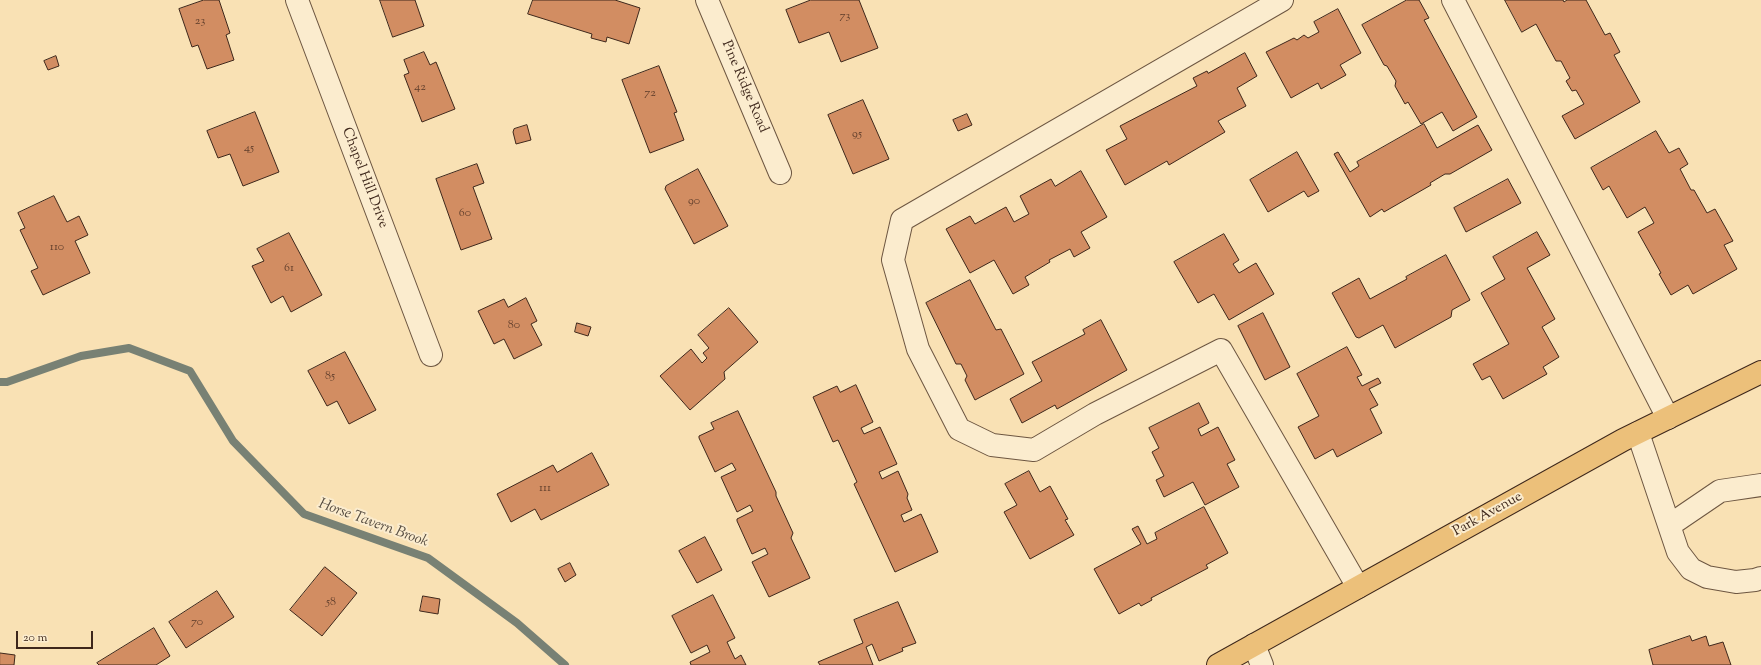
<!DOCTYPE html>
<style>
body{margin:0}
#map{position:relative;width:1761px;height:665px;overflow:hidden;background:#f9e1b4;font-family:"Sorts Mill Goudy",serif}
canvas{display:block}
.scale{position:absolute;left:16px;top:631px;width:77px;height:18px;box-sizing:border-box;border:2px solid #3e271b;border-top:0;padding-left:5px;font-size:12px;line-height:14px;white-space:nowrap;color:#3e271b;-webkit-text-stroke:3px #fbecce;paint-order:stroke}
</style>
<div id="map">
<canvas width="1761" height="665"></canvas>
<div class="scale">20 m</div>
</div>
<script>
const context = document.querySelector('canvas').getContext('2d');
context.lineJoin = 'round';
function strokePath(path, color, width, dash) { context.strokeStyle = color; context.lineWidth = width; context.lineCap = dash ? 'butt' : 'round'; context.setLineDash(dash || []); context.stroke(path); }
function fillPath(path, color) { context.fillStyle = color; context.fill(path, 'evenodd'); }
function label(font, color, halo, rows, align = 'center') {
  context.font = font + ' "Sorts Mill Goudy",serif'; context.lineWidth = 4; context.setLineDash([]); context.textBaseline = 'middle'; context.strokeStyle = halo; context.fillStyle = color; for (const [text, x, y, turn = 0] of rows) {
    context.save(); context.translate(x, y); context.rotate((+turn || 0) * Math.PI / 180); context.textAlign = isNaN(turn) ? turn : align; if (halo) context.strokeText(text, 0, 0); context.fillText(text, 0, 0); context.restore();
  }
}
const stream = new Path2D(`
 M0,382H7L81,356L129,348L190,371L233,441L304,514L428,558L517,623L565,665`);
const building = new Path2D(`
 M204,0H219L230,33L226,35L234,60L207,69L198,45L192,47L179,9Z
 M380,0H415L424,26L393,37Z
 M533,0H615L640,8L629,44L607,37L606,42L591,38L592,34L528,14Z
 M811,0H859L878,48L841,62L829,32L799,43L786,10Z
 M1407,0H1419L1429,18L1424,20L1477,117L1453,131L1442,112L1421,124L1408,102L1405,104L1395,86L1396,81L1387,66L1384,65L1362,25Z
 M1505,0H1563L1564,2L1567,0H1586L1605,35L1610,33L1620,52L1614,55L1640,102L1575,139L1562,116L1584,104L1576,90L1572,91L1566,81L1570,78L1561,61H1556L1536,24L1522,32Z
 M1338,9L1361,53L1340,65L1346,75L1321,89L1318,83L1291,98L1266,52L1294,38L1297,40L1304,35L1308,38L1319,32L1314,22Z
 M424,52L430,65L436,62L455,109L422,122L404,75L409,73L404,60Z
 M1245,53L1257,76L1237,88L1246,106L1218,121L1225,132L1169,165L1167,161L1125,185L1106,150L1127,139L1120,126L1197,86L1193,78L1207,71L1208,73Z
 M56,56L59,66L48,70L44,61Z
 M659,66L677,112L674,113L684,140L650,153L622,80Z
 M863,100L889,159L853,174L828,115Z
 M255,112L279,172L243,186L230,154L218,158L207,131Z
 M967,114L972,125L958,131L953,120Z
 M1424,124L1437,148L1478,125L1492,150L1450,174H1445L1430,183L1431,185L1384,212L1382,209L1370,217L1334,154L1338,152L1350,172L1359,166L1357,162Z
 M527,125L531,140L516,144L513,132L514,129Z
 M1656,131L1669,153L1679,148L1688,164L1680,169L1691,190H1694L1707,213L1715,209L1733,241L1724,245L1737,269L1693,294L1688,285L1671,295L1659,274L1661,273L1638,232L1654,223L1645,207L1627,218L1609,186L1603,190L1591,168Z
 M1297,152L1319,191L1308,197L1304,191L1268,212L1250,180Z
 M477,164L484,183L473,187L492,239L461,250L436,179Z
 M698,169L728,226L694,244L665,189L666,186Z
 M1081,171L1107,217L1081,232L1090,248L1074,257L1070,249L1049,260L1050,262L1025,277L1029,285L1013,294L994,260L970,273L946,229L970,216L975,224L1006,207L1014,222L1029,214L1020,196L1051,179L1055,186Z
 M1508,179L1521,203L1466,232L1454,208Z
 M54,196L67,222L79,216L88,235L75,241L90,273L43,295L31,271L38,268L20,230L25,228L18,213Z
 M1537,232L1550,255L1527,268L1555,319L1542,327L1559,357L1543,367L1547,374L1503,399L1490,376L1482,380L1473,364L1509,344L1481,293L1505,279L1493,257Z
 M289,233L322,295L291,312L283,296L271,303L252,266L264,261L257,249Z
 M1224,234L1239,260L1233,264L1239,273L1256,263L1274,294L1229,320L1214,294L1198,303L1174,262Z
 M1446,255L1470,300L1452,310L1451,317L1395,348L1383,325L1359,338L1356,337L1332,293L1359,278L1370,299L1407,279L1406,277Z
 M970,280L996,330L1001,329L1024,374L975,400L965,380L967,376L961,364H956L926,303Z
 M526,298L537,321L531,324L542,345L514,359L504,339L494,344L478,311L504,299L508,307Z
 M729,308L758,342L724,372L725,379L690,410L660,376L691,349L702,363L707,358L703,353L709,348L698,335Z
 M1263,313L1290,367L1265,380L1238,326Z
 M1101,320L1127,370L1057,409L1055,405L1022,423L1010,399L1042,381L1032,362L1085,334L1083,330Z
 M577,323L591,327L588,336L575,332Z
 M1347,347L1362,375L1357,377L1362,386L1378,378L1381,383L1369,389L1378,405L1370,409L1382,433L1337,457L1333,449L1315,459L1298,427L1319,416L1297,374Z
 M345,352L376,410L349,424L337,401L327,406L308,371Z
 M856,385L873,422L861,428L864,434L880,427L897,464L879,472L882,479L898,471L908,494L907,498L912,510L901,515L904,522L921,514L938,552L895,572L854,484L857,482L838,440L833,442L813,397L837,386L840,392Z
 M1199,403L1209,423L1198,429L1201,436L1218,427L1235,460L1227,464L1239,487L1205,505L1193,482L1164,497L1156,480L1164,476L1152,452L1159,448L1149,428Z
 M738,411L776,492V496L793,533L791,538L810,578L769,597L752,562L768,554L765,548L752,554L737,521V519L753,511L750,505L737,512L721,477L736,470L732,463L715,472L699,438V436L714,429L711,423Z
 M592,453L609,485L541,520L535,509L511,522L497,494L553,465L557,472Z
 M1029,471L1040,492L1050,486L1068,519L1065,520L1074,535L1030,559L1004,512L1017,505L1005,484Z
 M1204,507L1228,553L1206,565L1208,568L1151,598L1152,600L1141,606L1139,603L1119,614L1094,569L1141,544L1132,529L1138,526L1147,544L1157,539L1155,533Z
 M705,537L722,570L697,583L679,551Z
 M570,563L576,575L565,582L558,569Z
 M325,567L357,593L322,636L290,610Z
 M217,591L234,617L186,648L169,622Z
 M713,595L735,638L727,642L735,659L741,655L746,665H691L690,662L710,652L707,645L691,653L672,616Z
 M423,596L440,599L438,614L420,611Z
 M898,602L916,643L902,648L903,651L879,661L872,644L866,647L873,665H820L818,662L863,643L854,620Z
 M154,628L170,656L156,665H99L97,663Z
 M1690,636L1692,641L1706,636L1709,646L1723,642L1731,665H1653L1649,650Z
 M0,653L15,655L14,665H0Z`);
const minor = new Path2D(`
 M297,0L431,355
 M707,0L780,173
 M1282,0L902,220L893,260L918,349L959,429L992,445L1034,450L1095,414L1221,350L1358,587
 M1453,0L1668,418
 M1638,433L1678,552L1691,569L1707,577L1736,582L1755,580L1761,578
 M1670,525L1720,491L1761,485
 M1254,645L1262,665`);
const major = new Path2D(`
 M1218,665L1623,440L1761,372`);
const numberNames = [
 ["73",845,17],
 ["23",200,22],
 ["42",420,88],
 ["72",650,94],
 ["95",857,135],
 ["45",249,149],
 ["90",694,202],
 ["60",465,214],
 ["110",57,248],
 ["61",289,269],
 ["80",514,326],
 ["85",330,377],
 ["111",545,489],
 ["58",331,603],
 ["70",197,623]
];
const streetNames = [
 ["Pine Ridge Road",744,87,67],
 ["Chapel Hill Drive",364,178,69],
 ["Park Avenue",1488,515,-29]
];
const waterNames = [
 ["Horse Tavern Brook",373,524,20]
];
strokePath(stream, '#788174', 8);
fillPath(building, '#d28d62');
strokePath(building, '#3e271b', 1);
strokePath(minor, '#6d5641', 24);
strokePath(major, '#3e271b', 24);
strokePath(minor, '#fbecce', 22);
strokePath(major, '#ecc07a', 22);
label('12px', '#63402d', null, numberNames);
label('14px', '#3e271b', '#fbecce', streetNames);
label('italic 15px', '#564c40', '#fbecce', waterNames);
</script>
